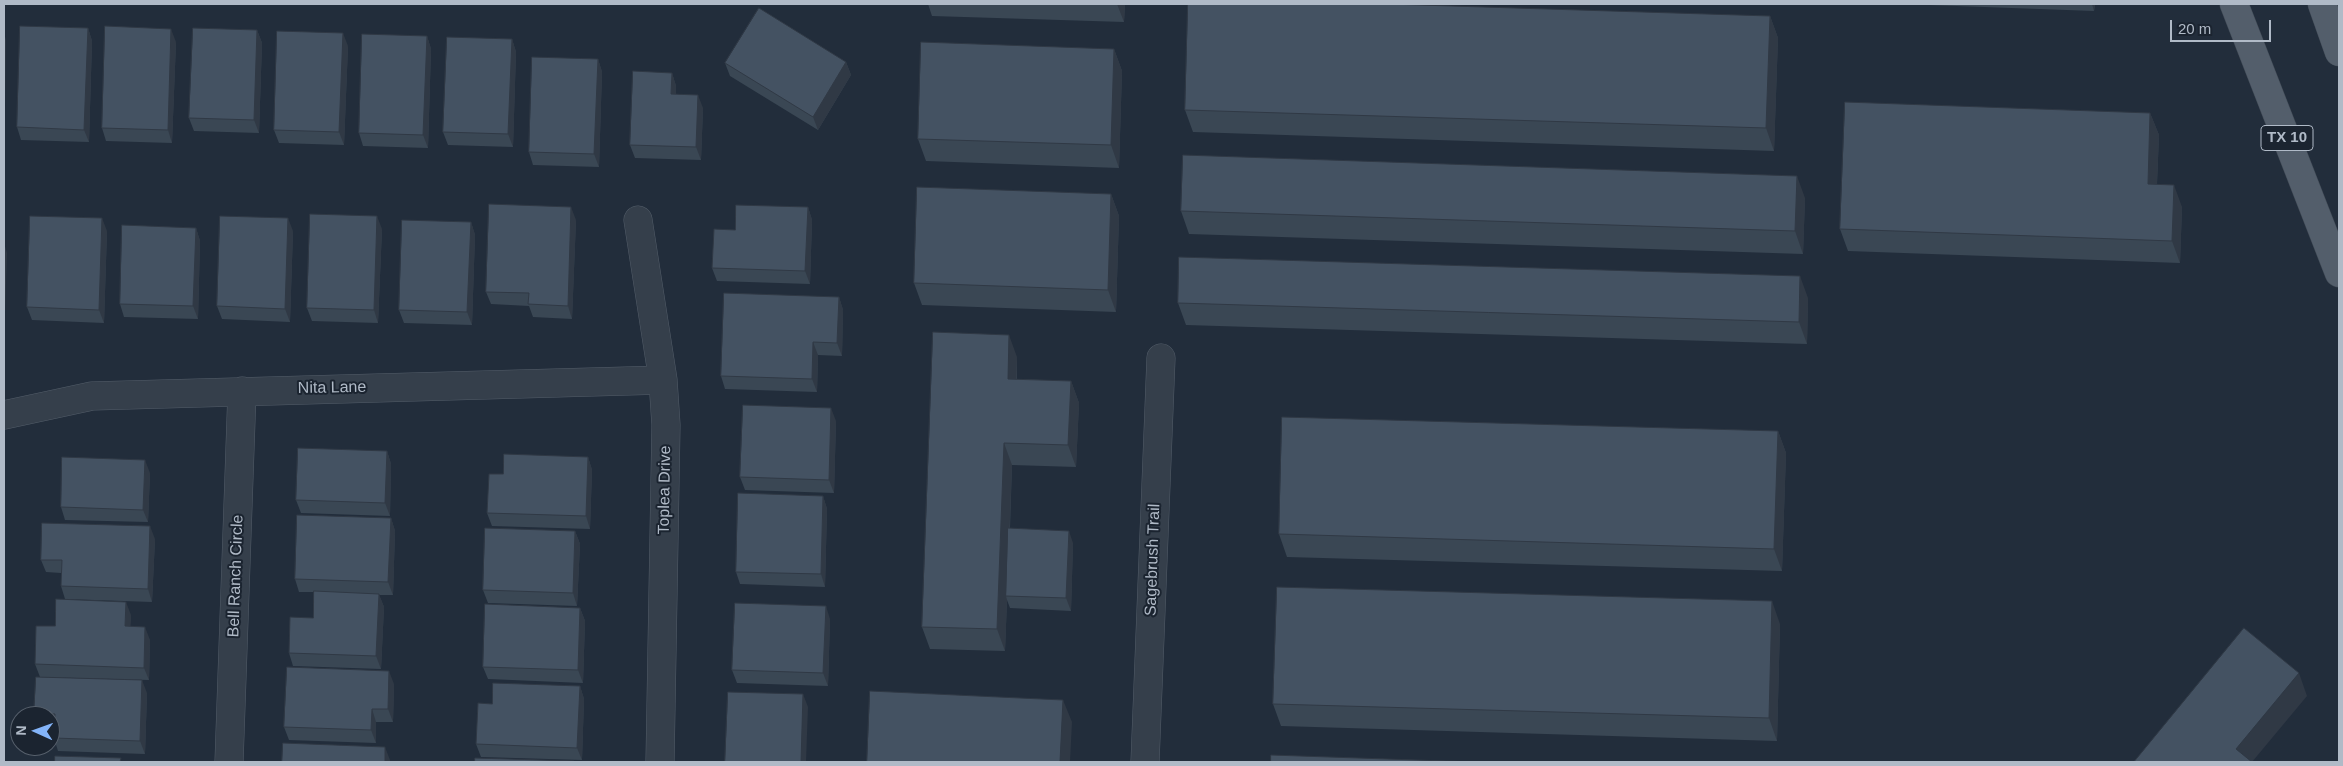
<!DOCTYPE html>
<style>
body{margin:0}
#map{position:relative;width:2343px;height:766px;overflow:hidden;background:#222d3b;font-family:Arial,sans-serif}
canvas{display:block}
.frame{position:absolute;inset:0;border:5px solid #b0bac7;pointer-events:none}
.north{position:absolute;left:10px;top:706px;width:50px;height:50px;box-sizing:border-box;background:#1b2430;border:1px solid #57606c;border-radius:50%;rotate:272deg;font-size:14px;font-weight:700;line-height:20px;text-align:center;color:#b0bac7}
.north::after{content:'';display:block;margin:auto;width:18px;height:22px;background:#83b4f9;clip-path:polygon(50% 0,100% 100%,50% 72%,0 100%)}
.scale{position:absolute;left:2170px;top:20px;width:101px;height:22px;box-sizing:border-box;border:2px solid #b0bac7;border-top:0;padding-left:6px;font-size:15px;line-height:18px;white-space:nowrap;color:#b0bac7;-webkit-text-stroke:4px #1b2430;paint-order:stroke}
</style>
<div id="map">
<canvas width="2343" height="766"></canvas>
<div class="frame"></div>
<div class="north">N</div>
<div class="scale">20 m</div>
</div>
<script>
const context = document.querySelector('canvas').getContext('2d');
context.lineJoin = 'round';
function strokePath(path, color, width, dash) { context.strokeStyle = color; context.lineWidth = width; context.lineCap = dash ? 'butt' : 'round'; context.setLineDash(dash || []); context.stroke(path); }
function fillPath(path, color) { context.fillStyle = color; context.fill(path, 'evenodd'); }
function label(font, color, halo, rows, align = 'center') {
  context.font = font + ' Arial,sans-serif'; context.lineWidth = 4; context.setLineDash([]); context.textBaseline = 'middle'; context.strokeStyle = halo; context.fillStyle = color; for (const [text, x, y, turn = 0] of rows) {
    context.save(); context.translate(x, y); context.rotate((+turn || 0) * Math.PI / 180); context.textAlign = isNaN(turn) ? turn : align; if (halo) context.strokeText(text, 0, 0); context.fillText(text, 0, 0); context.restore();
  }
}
const minor = new Path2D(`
 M638,220L663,380L666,425L660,762
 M4,415L92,396L663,380
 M229,762L242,391
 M1145,762L1161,358`);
const primary = new Path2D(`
 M2234,4L2339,273
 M2322,4L2339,52`);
const wall = new Path2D(`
 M928,4H1125L1124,22L932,16Z
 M1901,4H2095L2094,11Z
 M1770,16L1778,38L1774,151L1193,132L1185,110Z
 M88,28L92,41L89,142L21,140L17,127Z
 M257,30L262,43L259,133L194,131L189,118Z
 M427,36L431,49L428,148L363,146L359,133Z
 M512,39L516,52L513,147L448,145L443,132Z
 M176,42L172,143L106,141L102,128Z
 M348,46L344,145L279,143L274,130Z
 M1114,49L1122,71L1119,168L926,161L918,139Z
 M598,59L602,72L599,167L533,165L529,152Z
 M846,62L851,75L818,130L730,76L725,63Z
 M672,73L676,86V94L703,108L701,160L635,158L630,145Z
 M2150,113L2159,135L2157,184L2182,207L2180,263L1848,251L1840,229Z
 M1111,194L1119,216L1116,312L922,305L914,283Z
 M1805,198L1803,254L1189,234L1181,211Z
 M808,207L812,220L810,284L717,281L712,268L735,230Z
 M576,220L572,319L533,317L529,306L491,304L486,292Z
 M471,222L475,235L472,325L404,323L399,310Z
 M196,228L200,241L198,319L124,317L120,304Z
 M382,229L378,323L312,321L307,308Z
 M107,231L104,323L32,320L27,307Z
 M293,231L290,322L222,319L217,306Z
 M839,297L843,310L842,356L818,355L817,392L725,389L721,376Z
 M1808,298L1807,344L1186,325L1178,303Z
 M1017,357V379L1071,381L1079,403L1076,467L1012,465L1010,528L1073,543L1071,611L1010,608L1007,600L1005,651L930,649L922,627Z
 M836,421L834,493L745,490L740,477Z
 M1778,431L1786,453L1782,571L1287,557L1279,534Z
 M387,451L391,464L390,516L301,513L296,500Z
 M588,457L592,470L590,529L492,526L487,513L503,474Z
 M150,473L148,522L65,520L61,507Z
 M823,496L827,509L825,587L740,584L736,572Z
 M391,518L395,531L393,595H379L384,607L381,669L293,666L289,653L313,618L314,592H299L295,579Z
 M575,531L580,544L577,606L488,603L483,590Z
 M155,539L152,602L65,599L61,586V573L46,572L41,560Z
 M580,608L585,621L583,683L488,679L483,667Z
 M131,615L130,626L150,640L149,680L40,677L35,664Z
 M830,619L828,686L737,683L732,670Z
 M1780,624L1777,741L1281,726L1273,704Z
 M394,684L393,722H376V743L289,740L284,727Z
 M580,686L584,699L582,760L481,757L476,744L492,704Z
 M147,693L145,754L58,751L54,738V727H50V716H35L34,713Z`);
const shadedWall = new Path2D(`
 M1117,4H1125L1124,22Z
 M2092,4H2095L2094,11Z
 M1770,16L1778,38L1774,151L1766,128Z
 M88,28L92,41L89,142L84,130Z
 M171,29L176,42L172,143L168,130Z
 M257,30L262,43L259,133L254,120Z
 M4,33L6,40L5,106L4,102Z
 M343,33L348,46L344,145L339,132Z
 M427,36L431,49L428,148L423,135Z
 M512,39L516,52L513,147L508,134Z
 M1114,49L1122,71L1119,168L1111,145Z
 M598,59L602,72L599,167L594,154Z
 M846,62L851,75L818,130L813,117Z
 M672,73L676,86V107L671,94Z
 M698,95L703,108L701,160L696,147Z
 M2150,113L2159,135L2156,206L2148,184Z
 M1797,176L1805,198L1803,254L1795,231Z
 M2174,185L2182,207L2180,263L2172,241Z
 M1111,194L1119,216L1116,312L1108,290Z
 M571,207L576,220L572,319L568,306Z
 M808,207L812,220L810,284L805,271Z
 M377,216L382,229L378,323L374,310Z
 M102,218L107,231L104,323L99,310Z
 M288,218L293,231L290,322L285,309Z
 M471,222L475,235L472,325L467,312Z
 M196,228L200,241L198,319L193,306Z
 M4,243L7,253L4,344Z
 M1800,276L1808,298L1807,344L1799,322Z
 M839,297L843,310L842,356L837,343Z
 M1009,335L1017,357L1016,401L1008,379Z
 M813,342L818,355L817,392L812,379Z
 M1071,381L1079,403L1076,467L1068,445Z
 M831,408L836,421L834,493L829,480Z
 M1778,431L1786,453L1782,571L1774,549Z
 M1004,443L1012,465L1007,596H1006L1007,600L1005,651L997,629Z
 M387,451L391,464L390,516L385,503Z
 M588,457L592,470L590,529L586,516Z
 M145,460L150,473L148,522L143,510Z
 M823,496L827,509L825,587L821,574Z
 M391,518L395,531L393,595L388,582Z
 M150,526L155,539L152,602L148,589Z
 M575,531L580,544L577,606L573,593Z
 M1069,531L1073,543L1071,611L1066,598Z
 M379,594L384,607L381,669L376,656Z
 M1772,601L1780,624L1777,741L1769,718Z
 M126,602L131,615L130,639L125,626Z
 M826,606L830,619L828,686L823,673Z
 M580,608L585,621L583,683L578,670Z
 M145,627L150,640L149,680L144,668Z
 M389,671L394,684L393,722L388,709Z
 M2299,673L2307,696L2252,762L2236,749Z
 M142,680L147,693L145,754L140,741Z
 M580,686L584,699L582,760L577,748Z
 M803,694L808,707L806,762H801Z
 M1063,700L1072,722L1070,762H1060Z
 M372,709L376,722V743L371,730Z
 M385,747L390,760V762H385Z`);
const building = new Path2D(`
 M1188,4H1388L1770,16L1766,128L1185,110Z
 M759,8L846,62L813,117L725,63Z
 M20,26L88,28L84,130L17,127Z
 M105,26L171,29L168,130L102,128Z
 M193,28L257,30L254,120L189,118Z
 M277,31L343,33L339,132L274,130Z
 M362,34L427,36L423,135L359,133Z
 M447,37L512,39L508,134L443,132Z
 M921,42L1114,49L1111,145L918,139Z
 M532,57L598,59L594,154L529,152Z
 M633,71L672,73L671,94L698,95L696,147L630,145Z
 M1845,102L2150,113L2148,184L2174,185L2172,241L1840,229Z
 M1183,155L1797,176L1795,231L1181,211Z
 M917,187L1111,194L1108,290L914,283Z
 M489,204L571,207L568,306L528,304L529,293L486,292Z
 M736,205L808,207L805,271L712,268L714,229L735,230Z
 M310,214L377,216L374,310L307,308Z
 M30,216L102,218L99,310L27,307Z
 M220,216L288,218L285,309L217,306Z
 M402,220L471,222L467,312L399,310Z
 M122,225L196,228L193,306L120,304Z
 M1179,257L1800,276L1799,322L1178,303Z
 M724,293L839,297L837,343L813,342L812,379L721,376Z
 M933,332L1009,335L1008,379L1071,381L1068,445L1004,443L997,629L922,627Z
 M743,405L831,408L829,480L740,477Z
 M1282,417L1778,431L1774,549L1279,534Z
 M298,448L387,451L385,503L296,500Z
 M504,454L588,457L586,516L487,513L489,474H503Z
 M62,457L145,460L143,510L61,507Z
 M738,493L823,496L821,574L736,572Z
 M297,515L391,518L388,582L295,579Z
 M42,523L150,526L148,589L61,586L62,560H41Z
 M485,528L575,531L573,593L483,590Z
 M1008,528L1069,531L1066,598L1006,596Z
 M1277,587L1772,601L1769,718L1273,704Z
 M314,591L379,594L376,656L289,653L290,617L313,618Z
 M56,599L126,602L125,626L145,627L144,668L35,664L36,626H55Z
 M735,603L826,606L823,673L732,670Z
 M485,604L580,608L578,670L483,667Z
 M2244,628L2299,673L2236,749L2252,762H2134Z
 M287,667L389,671L388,709H372L371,730L284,727Z
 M36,677L142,680L140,741L54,738L55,714L34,713Z
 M493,683L580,686L577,748L476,744L478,703L492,704Z
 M870,691L1063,700L1060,762H867Z
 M728,692L803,694L801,762H725Z
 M283,743L385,747V762H282Z
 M1271,755L1475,762H1271Z
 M55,756L121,758L120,762H55Z
 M475,758L574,761V762H475Z`);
const shields = [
 [2287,138,52]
];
const shieldNames = [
 ["TX 10",2287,138]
];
const streetNames = [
 ["Nita Lane",332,388,-1],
 ["Toplea Drive",665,490,-89],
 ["Sagebrush Trail",1153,560,-88],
 ["Bell Ranch Circle",236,576,-88]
];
strokePath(minor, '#535d69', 29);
strokePath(primary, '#3f4854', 29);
strokePath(minor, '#353f4b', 28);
strokePath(primary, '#535e6b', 28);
fillPath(wall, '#3a4754');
fillPath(shadedWall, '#303945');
fillPath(building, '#445262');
strokePath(building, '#303945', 1);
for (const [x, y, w] of shields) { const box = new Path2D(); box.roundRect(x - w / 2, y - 12.5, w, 25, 4); context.fillStyle = '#1b2430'; context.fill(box); strokePath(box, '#b0bac7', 1); }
label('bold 15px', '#b0bac7', null, shieldNames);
label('16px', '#b0bac7', '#1b2430', streetNames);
</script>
